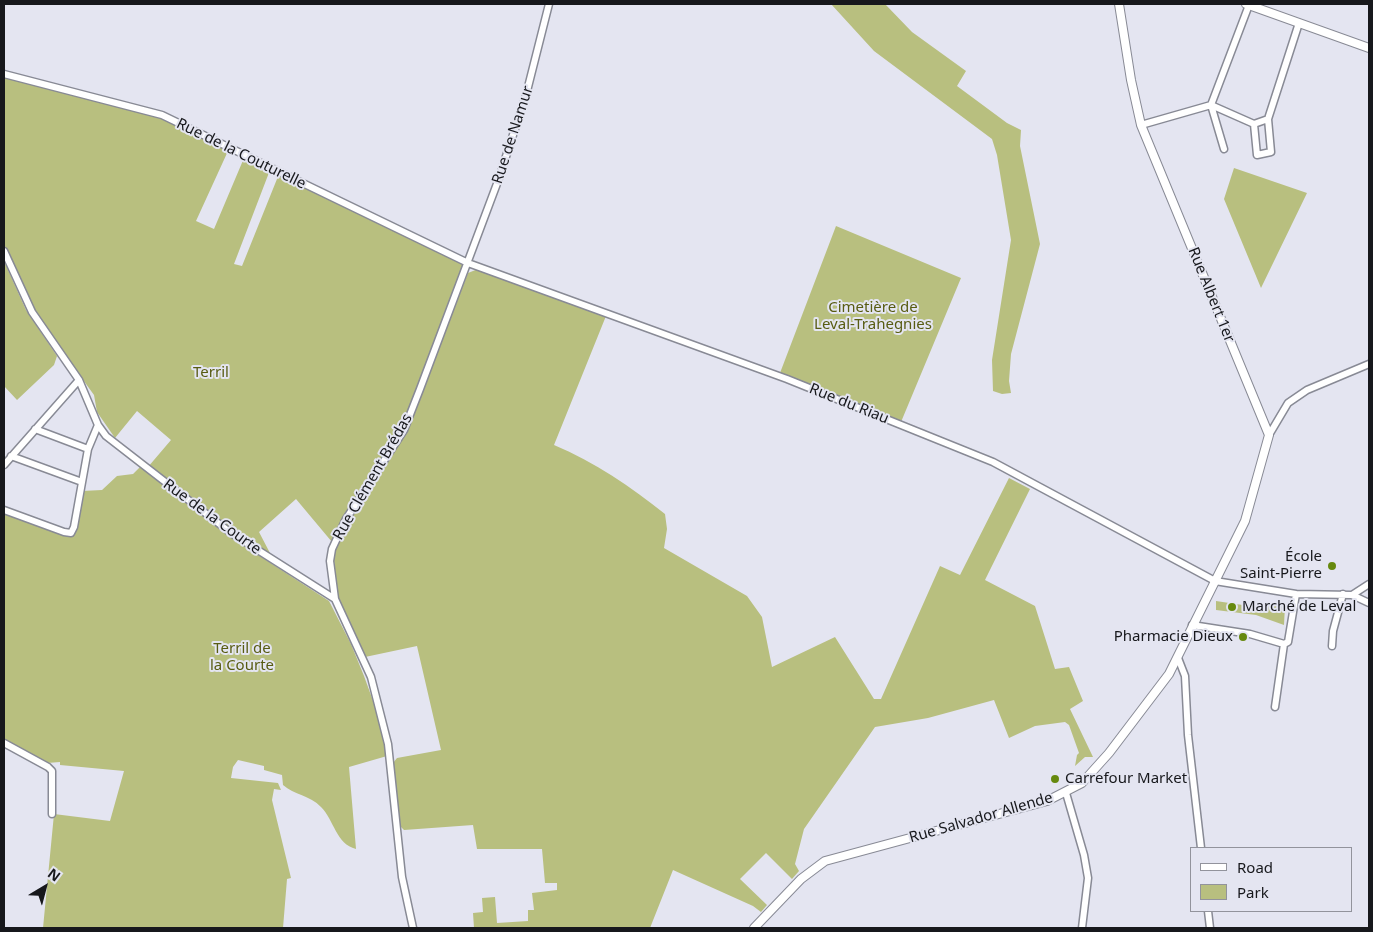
<!DOCTYPE html>
<meta charset="utf-8">
<style>
body{margin:0}
#map{position:relative;width:1373px;height:932px;overflow:hidden;background:#e4e5f1;font-family:"Noto Sans",sans-serif}
canvas{display:block}
.frame{position:absolute;inset:0;border:5px solid #17181c;pointer-events:none}
.legend{position:absolute;left:1190px;top:847px;width:162px;height:65px;box-sizing:border-box;background:#e4e5f1;border:1px solid #92939c;margin:0;padding:6px 9px;list-style:none;font-size:15px;color:#17181c}
.legend li{display:flex;align-items:center;gap:10px;height:25px}
.legend b{width:25px;border:1px solid #92939c}
.north{position:absolute;left:20px;top:862px;width:50px;height:50px;-webkit-text-stroke:4px #e4e5f1;paint-order:stroke;rotate:37deg;font-size:14px;font-weight:700;line-height:20px;text-align:center;color:#17181c}
.north::after{content:'';display:block;margin:auto;width:18px;height:22px;background:#17181c;clip-path:polygon(50% 0,100% 100%,50% 72%,0 100%)}
</style>
<div id="map">
<canvas width="1373" height="932"></canvas>
<div class="frame"></div>
<ul class="legend">
<li><b style="height:6px;background:#fff"></b>Road</li>
<li><b style="height:14px;background:#b8bf7f"></b>Park</li>
</ul>
<div class="north">N</div>
</div>
<script>
const context = document.querySelector('canvas').getContext('2d');
context.lineJoin = 'round';
function fillPath(path, color) { context.fillStyle = color; context.fill(path, 'evenodd'); }
function strokePath(path, color, width, dash) { context.strokeStyle = color; context.lineWidth = width; context.lineCap = dash ? 'butt' : 'round'; context.setLineDash(dash || []); context.stroke(path); }
function label(font, color, halo, rows, align = 'center') {
  context.font = font + ' "Noto Sans",sans-serif'; context.lineWidth = 4; context.setLineDash([]); context.textBaseline = 'middle'; context.strokeStyle = halo; context.fillStyle = color; for (const [text, x, y, turn = 0] of rows) {
    context.save(); context.translate(x, y); context.rotate((+turn || 0) * Math.PI / 180); context.textAlign = isNaN(turn) ? turn : align; if (halo) context.strokeText(text, 0, 0); context.fillText(text, 0, 0); context.restore();
  }
}
const green = new Path2D(`
 M831,4H885L912,32L966,71L957,86L1007,123L1021,130L1020,146L1040,244L1011,354L1009,381L1011,393L1002,394L993,391L992,360L1011,240L997,155L992,139L874,51Z
 M4,76L161,117L228,151L196,221L214,229L244,158L270,170L234,264L242,266L279,174L460,261L463,267L404,424L340,525L332,542L296,499L259,532L271,555L230,529L148,467L171,440L137,411L115,438L97,412L94,395L34,312L4,244Z
 M1234,168L1307,193L1261,288L1224,199Z
 M836,226L961,278L901,422L780,373Z
 M4,261L26,310L57,356L54,365L17,400L4,386Z
 M478,269L606,316L554,445C595,462 631,487 665,514L667,529L664,548L747,596L762,617L772,667L835,637L874,699H881L940,566L960,575L1009,478L1030,489L985,580L1035,606L1055,669L1069,667L1083,701L1070,709L1093,757H1085L1075,766L1077,755L1079,753L1069,725L1065,722L1035,726L1009,738L994,700L928,718L875,727L804,829L795,864L799,871L792,879L766,853L740,879L767,905L761,912L753,906L673,870L650,928H474L473,913L483,912L482,898L495,897L497,923L528,921V910H534L532,893L557,890V883H545L542,849H477L473,825L404,830L400,826L393,763L397,758L441,750L417,646L365,657L338,596L333,552L345,527L409,425L468,273Z
 M140,467L229,536L329,601L351,644L364,676L376,709L387,756L349,767L356,849C336,844 334,820 321,807C310,795 294,795 283,785L282,775L264,770V766L238,760L233,767L231,778L278,783L281,790L274,789L272,800L291,878L287,879L283,928H43L54,814L110,821L124,771L60,765V762L47,763L4,741V511L69,535L82,491L102,490L117,476L133,474Z
 M1216,601L1256,607L1285,605L1284,625L1256,615L1216,610Z`);
const minor = new Path2D(`
 M4,74L162,115L468,263L787,379L993,462L1215,581L1296,594L1352,595L1369,603
 M1268,119L1299,23
 M1141,125L1211,105L1249,5
 M1224,149L1211,105L1254,124L1268,119L1271,152L1257,155L1254,124
 M4,251L32,312L79,380L98,425L106,436L231,533L335,599
 M35,429L88,449
 M1269,435L1288,403L1307,390L1369,364
 M11,456L82,482
 M4,465L79,380
 M4,510L64,532L71,533L74,527L88,449L98,425
 M1352,595L1369,584
 M1192,625L1250,634L1284,644L1288,642L1296,594
 M1332,646L1333,631L1343,594
 M1178,658L1185,676L1188,735L1201,848
 M1275,707L1284,644
 M4,743L48,767L52,771V814
 M1066,793L1084,855L1088,878L1082,928
 M1208,911L1210,928
 M413,928L402,877L388,744L371,677L335,599L330,561L332,549L346,519L404,430L420,389L498,181L526,95L549,4`);
const tertiary = new Path2D(`
 M1246,4L1369,48
 M754,928L801,879L825,861L1047,801L1082,783L1109,753L1169,674L1245,521L1269,435L1141,125L1131,80L1119,4`);
const markers = [
 [1332,566,5,"#66890e"],
 [1232,607,5,"#66890e"],
 [1243,637,5,"#66890e"],
 [1055,779,5,"#66890e"]
];
const streetNames = [
 ["Rue de Namur",513,135,-72],
 ["Rue de la Couturelle",241,154,26],
 ["Rue Albert 1er",1211,295,68],
 ["Rue du Riau",849,404,22],
 ["Rue Clément Brédas",373,477,-60],
 ["Rue de la Courte",212,517,36],
 ["Rue Salvador Allende",981,818,-16]
];
const parkNames = [
 ["Cimetière de",873,308],
 ["Leval-Trahegnies",873,325],
 ["Terril",211,373],
 ["Terril de",242,649],
 ["la Courte",242,666]
];
const poiNames = [
 ["École",1322,557],
 ["Saint-Pierre",1322,574],
 ["Marché de Leval",1242,607,"left"],
 ["Pharmacie Dieux",1233,637],
 ["Carrefour Market",1065,779,"left"]
];
fillPath(green, '#b8bf7f');
strokePath(minor, '#888a95', 9);
strokePath(tertiary, '#888a95', 10);
strokePath(minor, '#fff', 6);
strokePath(tertiary, '#fff', 8);
for (const [x, y, r, color] of markers) { const dot = new Path2D(); dot.arc(x, y, r, 0, 2 * Math.PI); context.fillStyle = color; context.fill(dot); strokePath(dot, '#e4e5f1', 2); }
label('15px', '#17181c', '#e4e5f1', streetNames);
label('15px', '#585c12', '#e4e5f1', parkNames);
label('15px', '#17181c', '#e4e5f1', poiNames, 'right');
</script>
